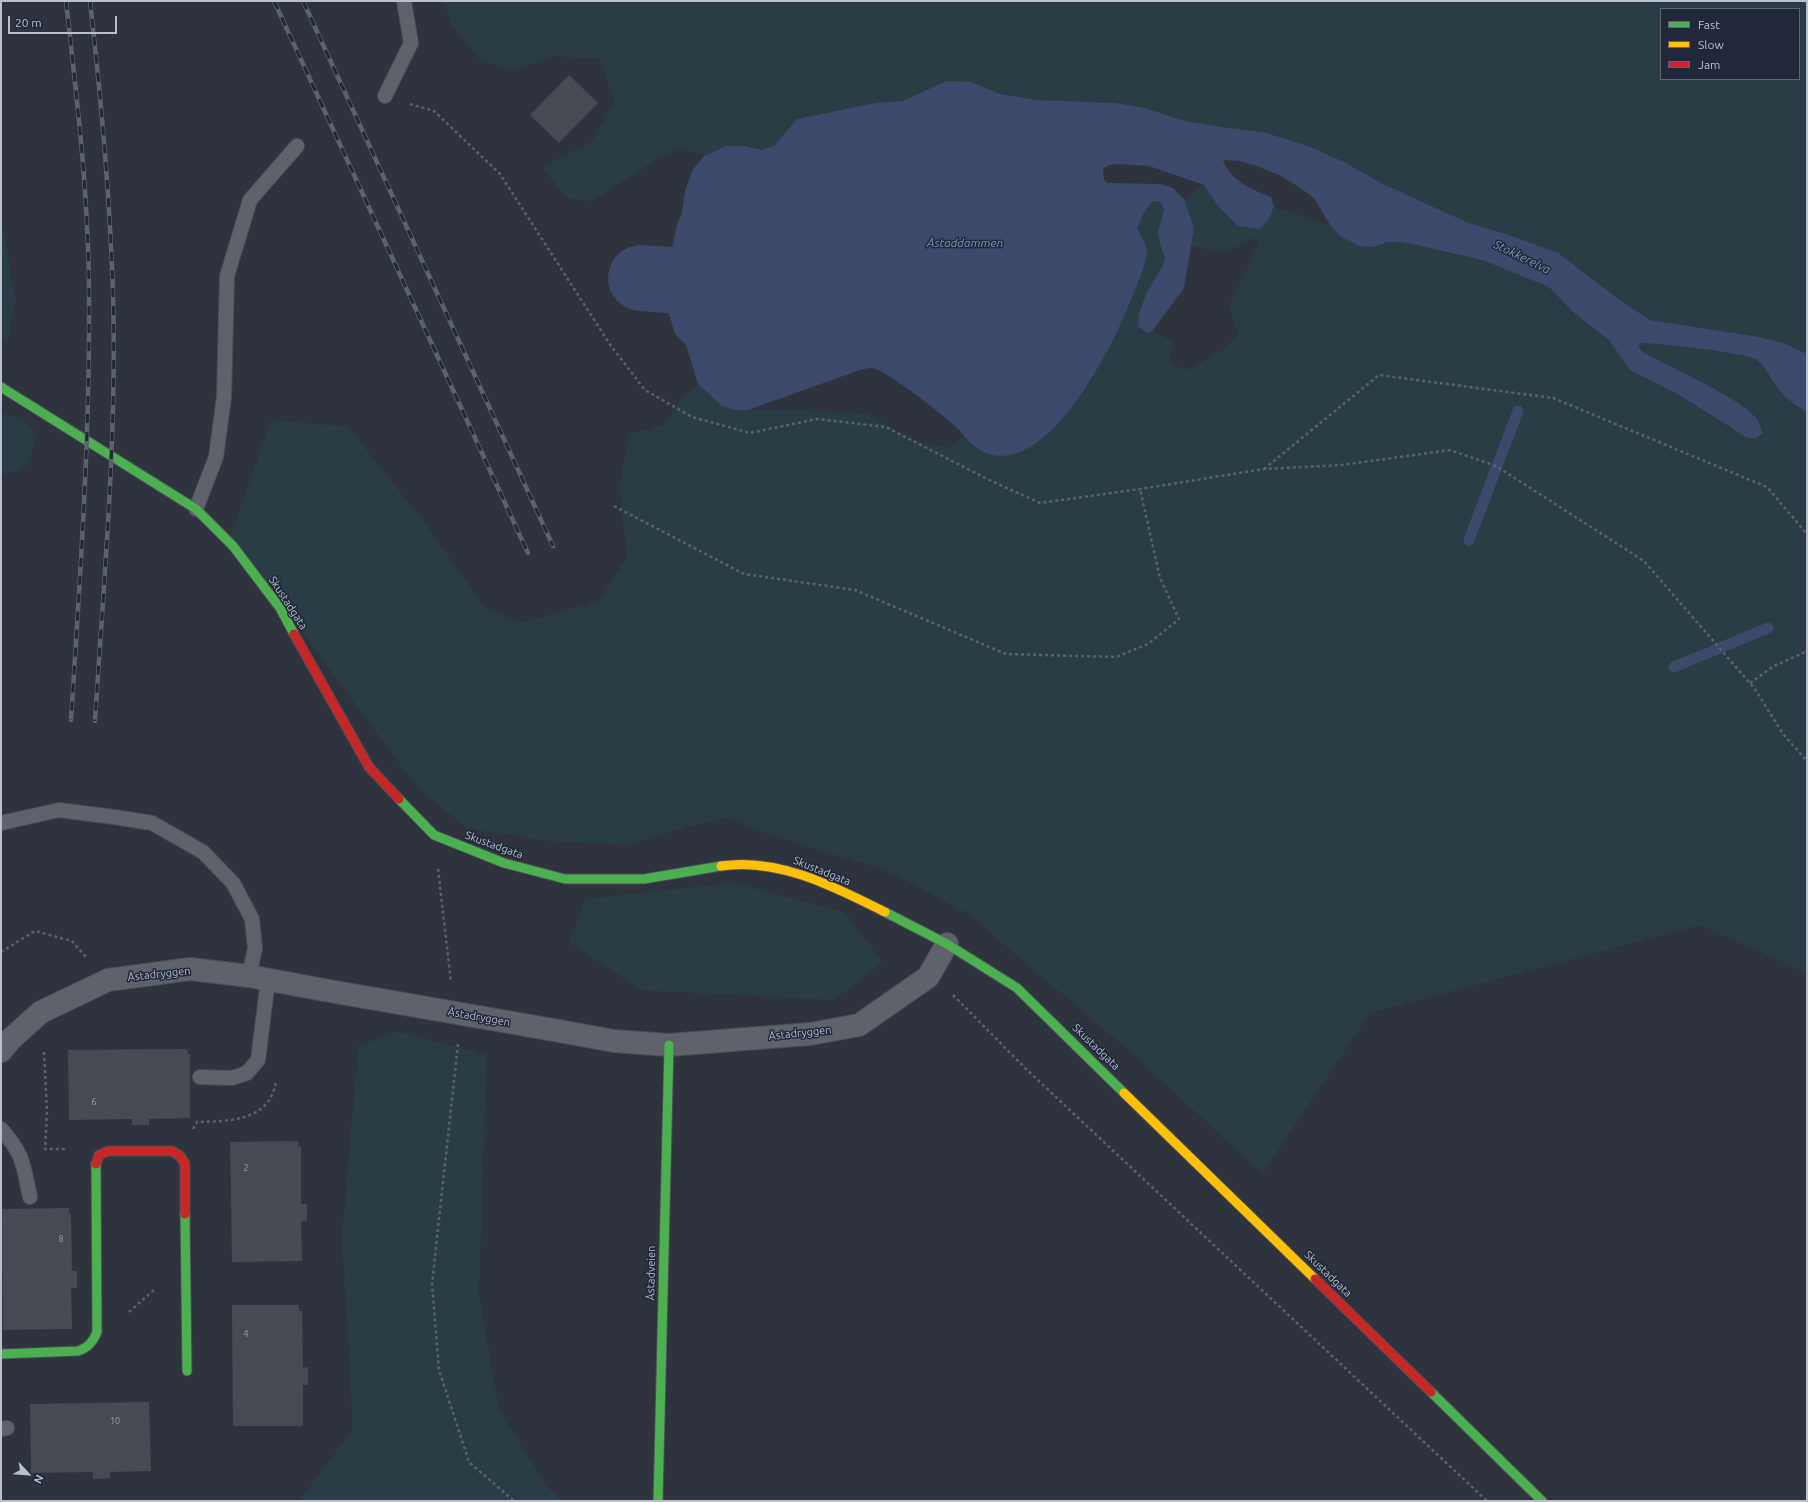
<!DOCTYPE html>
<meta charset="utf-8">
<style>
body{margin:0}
#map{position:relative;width:1808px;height:1502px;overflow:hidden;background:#2e333e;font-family:Ubuntu,sans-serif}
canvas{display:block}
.frame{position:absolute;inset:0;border:2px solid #b9bfce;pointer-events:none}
.legend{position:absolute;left:1660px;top:8px;width:140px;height:72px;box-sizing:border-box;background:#20283a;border:1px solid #5d6475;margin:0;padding:5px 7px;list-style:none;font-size:12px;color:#b9bfce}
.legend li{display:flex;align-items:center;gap:8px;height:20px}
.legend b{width:20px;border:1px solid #5d6475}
.north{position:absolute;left:8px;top:1454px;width:40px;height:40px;-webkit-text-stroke:3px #20283a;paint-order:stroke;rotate:116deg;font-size:11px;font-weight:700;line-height:16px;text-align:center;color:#b9bfce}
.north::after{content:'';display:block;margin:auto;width:14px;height:18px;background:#b9bfce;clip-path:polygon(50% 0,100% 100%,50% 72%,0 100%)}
.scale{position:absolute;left:8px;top:16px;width:109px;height:18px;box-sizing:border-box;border:2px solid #b9bfce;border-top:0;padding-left:5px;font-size:12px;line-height:14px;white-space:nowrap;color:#b9bfce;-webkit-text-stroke:3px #20283a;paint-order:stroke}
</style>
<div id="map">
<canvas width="1808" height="1502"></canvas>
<div class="frame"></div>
<ul class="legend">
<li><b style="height:5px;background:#4caf50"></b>Fast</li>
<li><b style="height:5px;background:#ffc107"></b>Slow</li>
<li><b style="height:5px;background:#c62828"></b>Jam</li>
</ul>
<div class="north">N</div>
<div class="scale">20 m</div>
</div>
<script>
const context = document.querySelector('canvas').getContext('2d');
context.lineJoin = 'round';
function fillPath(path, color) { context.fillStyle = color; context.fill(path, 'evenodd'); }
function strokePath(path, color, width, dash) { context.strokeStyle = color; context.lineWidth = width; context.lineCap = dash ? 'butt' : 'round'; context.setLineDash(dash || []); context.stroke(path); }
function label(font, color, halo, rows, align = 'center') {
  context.font = font + ' Ubuntu,sans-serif'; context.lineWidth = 3; context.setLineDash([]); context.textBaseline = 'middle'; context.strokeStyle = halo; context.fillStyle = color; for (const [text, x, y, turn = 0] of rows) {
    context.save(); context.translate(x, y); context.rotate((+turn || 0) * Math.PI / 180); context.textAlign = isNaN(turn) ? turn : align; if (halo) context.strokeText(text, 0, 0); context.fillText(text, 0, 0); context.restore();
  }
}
const green = new Path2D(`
 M444,1H1807V354L1781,342L1759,337L1650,320L1621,301L1557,253L1509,235L1469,223L1383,184L1344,162L1263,132L1228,128L1185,121L1145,108L1116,103L1038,100L1000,94L985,89L925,90L902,101L875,103L797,119L775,145L762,150L744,146H726L704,156L681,148L654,161L592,201L567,198L542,167L592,142L614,101L600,59L555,56L511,71L479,59L451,23ZM1661,9H1799V79H1661Z
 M1204,185L1218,206L1268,220L1274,207L1330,225L1340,236L1374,247L1387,242H1402L1421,246L1481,260L1549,287L1573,312L1609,340L1630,370L1681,396L1730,428L1763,433C1761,429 1759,423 1757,419C1741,398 1669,366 1643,352L1638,347L1641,343H1662L1710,351L1730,352L1756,359L1781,393L1807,413V973L1700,925L1370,1013L1262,1174L1139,1059L967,913L888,871L756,830L729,817L687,827L628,845L548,841L466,828L414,783L231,536L271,420L348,427L424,522L485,608L521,623L599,601L627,557L619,487L629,434L665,425L679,401L698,384L711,397L735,410H801L867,414L915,441L948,448L965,435L985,453L1088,386L1117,332L1134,293L1144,240L1137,230L1143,214L1153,201L1160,202L1164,210L1160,244L1165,257L1163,265L1146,294L1139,313L1146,333L1153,330L1174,343L1169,363L1188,370L1222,351L1238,335L1229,305L1258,246L1257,237L1234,248L1217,252L1190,245L1194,228L1184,199Z
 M1,218L16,300L8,339L1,340Z
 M1,412L25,421L36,433C30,460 33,471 1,474Z
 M733,883L844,912L883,962L834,1000L642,990L569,942L586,899Z
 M395,1031L487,1055L479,1293L499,1410L547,1487L563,1501H299L353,1429L342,1237L358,1047Z`);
const water = new Path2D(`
 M947,81L971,82L1000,94L1038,100L1116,103L1145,108L1185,121L1228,128L1263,132L1308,146L1344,162L1383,184L1469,223L1509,235L1558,253L1621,301L1650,320L1759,337L1781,342L1807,354V413C1799,407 1787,400 1781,392C1772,382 1767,369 1757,360C1749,353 1656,343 1641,343L1638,347L1643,352C1669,367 1741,398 1757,419C1759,423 1761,429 1763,433L1756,438H1747L1681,396L1630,370L1609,340L1573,312L1549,287L1482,260L1421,246L1402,242H1387L1374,247L1359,246L1340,236L1330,225L1314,198L1299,187L1279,175L1254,165L1239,161L1223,160C1230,180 1252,190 1271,197L1274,207L1268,220L1260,229L1238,226L1218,206L1204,185L1149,166L1119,164L1109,165L1103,169L1104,179L1107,183L1160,184L1173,188L1184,199L1194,228L1184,288L1153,330L1147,333L1138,326L1139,313L1146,294L1163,265L1165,258L1160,244L1158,231L1164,210L1160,202L1153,201L1143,214L1137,229C1141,236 1146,243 1147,251C1148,261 1130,303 1125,314C1107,357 1045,476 986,453C972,448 962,432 952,423C939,412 886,370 872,368C867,368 861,370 857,371L748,410H735L722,406L698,384L686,345L675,334L669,314L668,280L671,254L677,224L682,214L685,191L693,169L704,156L726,146H744L762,150L775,145L797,119L875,103L902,101Z`);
const stream = new Path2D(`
 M1469,540L1518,411
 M1674,667L1768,628`);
const river = new Path2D(`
 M641,278L668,280`);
const building = new Path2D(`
 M569,75L598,103L559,143L530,115Z
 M187,1049L188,1054H190V1118L149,1119V1125H132V1119L69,1120L68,1050Z
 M298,1141V1146L301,1147V1204H307V1221H301L302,1261L232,1262L230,1142Z
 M69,1208V1214H71L72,1271H77V1288H71L72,1329L3,1330L2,1209Z
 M232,1305H299V1311H302L303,1368L308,1367V1385H303V1426H233Z
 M149,1402L151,1471L110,1472V1478L93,1479V1472L31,1473L30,1404Z`);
const path = new Path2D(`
 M1805,1L1807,2
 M410,104L434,111L500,174L611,346L645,390L692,417L750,433L817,419L886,427L987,479L1040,503L1140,489L1264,469L1342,465L1450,450L1496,466L1644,561L1755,689L1783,734L1807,761
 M1264,469L1379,375L1553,398L1767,487L1807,534
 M614,506L744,574L855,590L1006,654L1116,657L1148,644L1179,619L1160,578L1140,489
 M1750,683L1774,666L1807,651
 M438,869L451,982
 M1,952L35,931L72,941L86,957
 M953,995L1026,1069L1487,1501
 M458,1044L432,1284L439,1370L469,1462L514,1501
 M44,1052L47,1112L45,1149H67
 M193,1129L197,1122C229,1121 270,1122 276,1081
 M129,1312L155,1289`);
const lane = new Path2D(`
 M385,96L411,43L404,1
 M196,509L216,457L224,397L227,276L250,200L297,146
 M1,823L59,810L114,817L152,823L203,852L233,883L252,919L255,948L249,976
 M200,1077L232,1078L247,1073L258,1060L268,980
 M1,1129C24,1155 23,1164 30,1197
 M1,1429L7,1428`);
const street = new Path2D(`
 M548,1029L614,1041L669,1045L810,1034L859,1025L928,977L947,944
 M1,1051L11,1039L41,1012L108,980L190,969L249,976L324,990`);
const fast = new Path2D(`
 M1,387L196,509L233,546L280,608L294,634
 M399,799L434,835L504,863L565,879H644L721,866
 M885,912L947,944L1017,988L1124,1093
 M185,1214L187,1371
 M1,1354L78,1351C88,1348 93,1342 97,1332L96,1164
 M1431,1392L1542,1501
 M658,1501L669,1045`);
const slow = new Path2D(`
 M721,866C778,857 835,887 885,912
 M1124,1093L1315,1279`);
const jam = new Path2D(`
 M294,634L369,767L399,799
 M96,1164L99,1155L108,1151H172L180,1156L185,1164V1214
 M1315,1279L1431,1392`);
const rail = new Path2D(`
 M66,1C77,99 89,198 89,297C90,439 80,579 71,720
 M90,1C101,98 110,196 113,294C117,437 104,579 95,721
 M274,1L528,553
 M303,1L553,546`);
const streetBridge = new Path2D(`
 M324,990L548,1029`);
const numberNames = [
 ["6",94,1102],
 ["2",246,1168],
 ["8",61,1239],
 ["4",246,1334],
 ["10",115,1421]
];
const streetNames = [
 ["Skustadgata",288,603,57],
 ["Skustadgata",494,845,20],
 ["Skustadgata",822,871,22],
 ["Åstadryggen",159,974,-6],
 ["Åstadryggen",479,1017,10],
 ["Åstadryggen",800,1033,-6],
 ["Skustadgata",1096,1047,44],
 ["Åstadveien",651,1273,-89],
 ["Skustadgata",1328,1274,44]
];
const waterNames = [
 ["Åstaddammen",965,243],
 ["Stokkerelva",1522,257,26]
];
fillPath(green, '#2a3d45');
fillPath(water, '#3c496a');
strokePath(stream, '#3c496a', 11);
strokePath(river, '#3c496a', 66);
fillPath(building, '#464a53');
strokePath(lane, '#4b4e57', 16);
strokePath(street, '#4b4e57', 24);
strokePath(fast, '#4b4e57', 11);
strokePath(slow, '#4b4e57', 11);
strokePath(jam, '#4b4e57', 11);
strokePath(path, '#5c6168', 2.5, [3, 3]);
strokePath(lane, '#5f626b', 14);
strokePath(street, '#5f626b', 22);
strokePath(fast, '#4caf50', 9);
strokePath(slow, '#ffc107', 9);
strokePath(jam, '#c62828', 9);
strokePath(rail, '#5d616a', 4.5);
strokePath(rail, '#20283a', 3, [9]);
strokePath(streetBridge, '#4b4e57', 24, []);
strokePath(streetBridge, '#5f626b', 22);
label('9px', '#9ca2af', null, numberNames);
label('11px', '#b9bfce', '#20283a', streetNames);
label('italic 12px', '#8090b5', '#20283a', waterNames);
</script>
